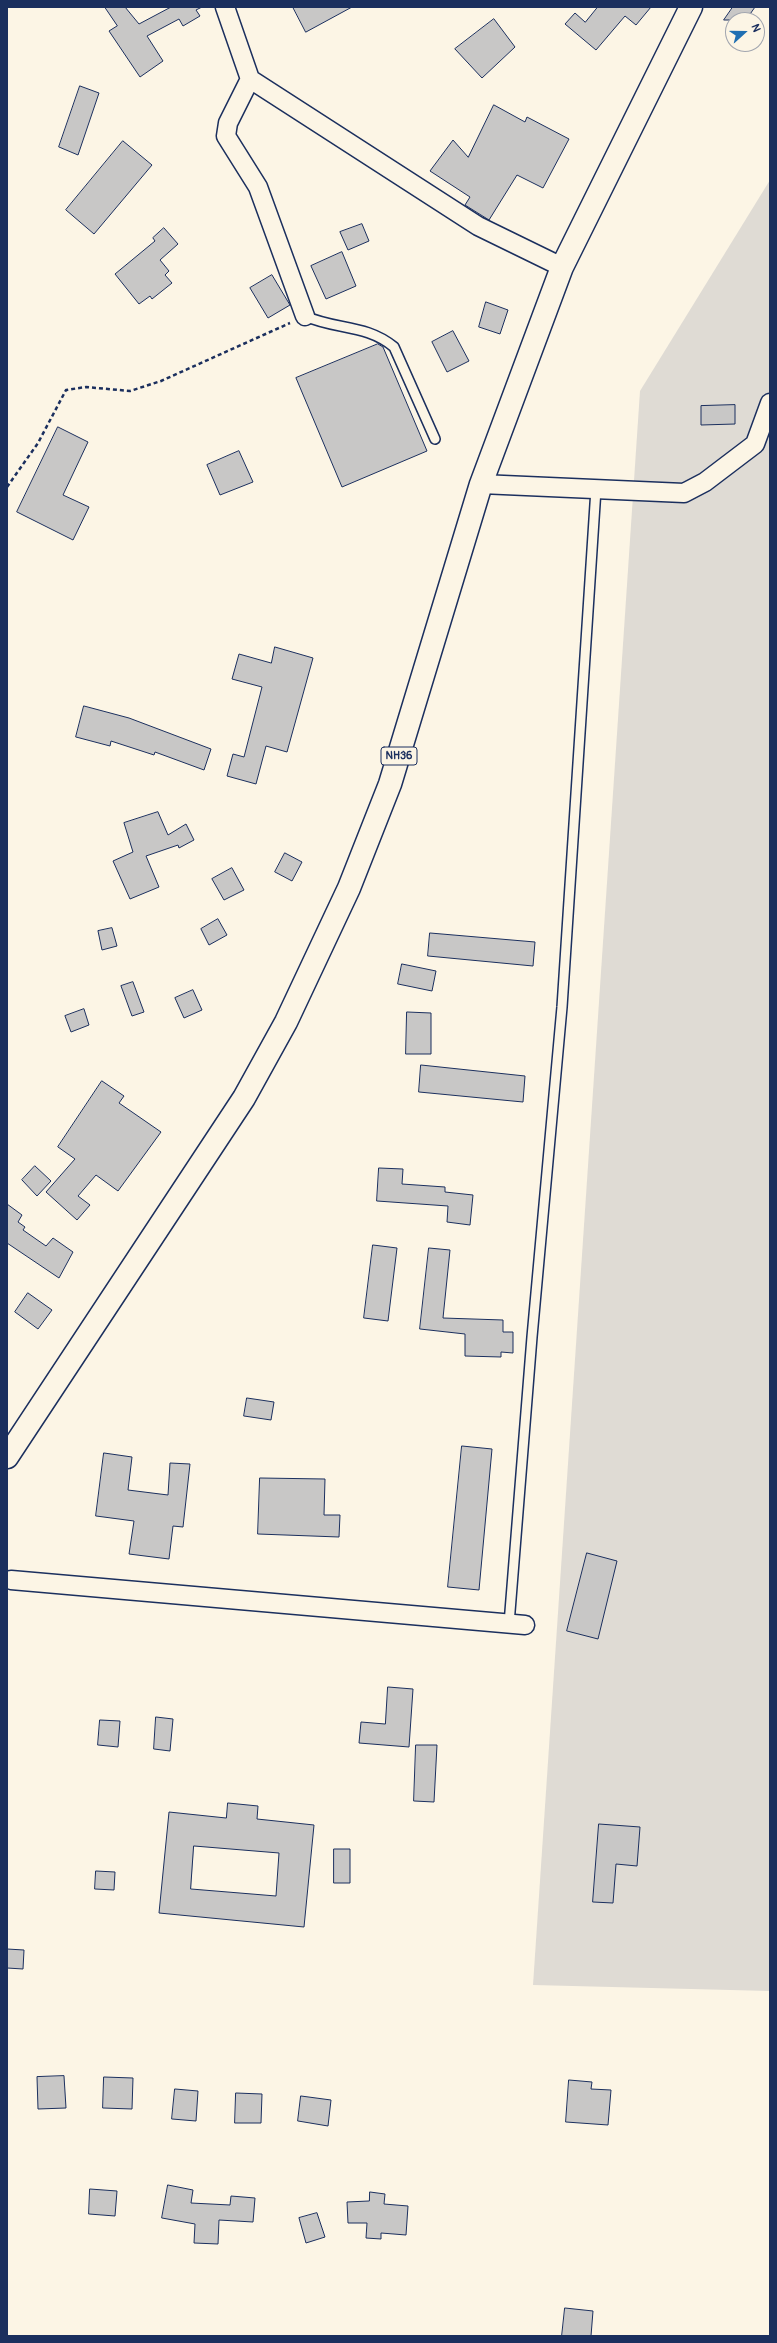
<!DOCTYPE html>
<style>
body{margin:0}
#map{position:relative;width:777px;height:2343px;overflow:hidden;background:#fcf5e5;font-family:Pangolin,sans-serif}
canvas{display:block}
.frame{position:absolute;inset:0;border:8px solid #1b2f5e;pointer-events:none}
.north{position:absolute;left:725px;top:12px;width:40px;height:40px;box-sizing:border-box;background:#fcf5e5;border:1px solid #a2a6af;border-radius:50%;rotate:69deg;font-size:11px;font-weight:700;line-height:16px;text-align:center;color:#1b2f5e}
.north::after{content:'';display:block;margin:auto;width:14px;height:18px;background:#1f6fb2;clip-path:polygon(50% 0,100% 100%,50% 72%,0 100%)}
</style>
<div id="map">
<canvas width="777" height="2343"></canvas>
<div class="frame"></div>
<div class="north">N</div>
</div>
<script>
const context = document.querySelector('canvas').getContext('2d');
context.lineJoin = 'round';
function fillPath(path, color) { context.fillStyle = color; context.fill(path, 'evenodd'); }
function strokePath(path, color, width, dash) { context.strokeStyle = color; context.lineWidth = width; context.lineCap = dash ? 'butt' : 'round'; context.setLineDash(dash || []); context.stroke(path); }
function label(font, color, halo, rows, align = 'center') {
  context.font = font + ' Pangolin,sans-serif'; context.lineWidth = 3; context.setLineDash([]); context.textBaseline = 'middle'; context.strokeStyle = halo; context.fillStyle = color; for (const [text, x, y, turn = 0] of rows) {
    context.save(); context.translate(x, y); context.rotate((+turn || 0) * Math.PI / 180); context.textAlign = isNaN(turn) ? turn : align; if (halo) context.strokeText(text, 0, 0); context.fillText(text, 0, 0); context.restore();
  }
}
const green = new Path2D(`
 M770,180V1991L533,1985L640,391Z`);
const building = new Path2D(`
 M105,7H125L139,24L171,7H202L196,10L200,16L183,26L179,19L147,36L163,61L140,77L109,31L117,26Z
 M293,7H352L306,32Z
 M598,7H651L636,25L625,16L596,50L565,24L575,13L585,22Z
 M733,7H755L746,20H724Z
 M494,19L515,47L482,78L455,49Z
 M80,86L99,93L78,155L59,147Z
 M494,105L525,122L527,117L569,139L543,188L517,175L489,220L465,205L470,197L430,171L453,140L468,157Z
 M123,141L152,165L94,234L66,210Z
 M362,224L369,241L348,250L340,232Z
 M164,228L178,244L160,260L169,271L165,275L172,283L152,299L150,296L139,304L115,274L155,241L153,238Z
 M342,252L356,286L326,299L311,266Z
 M272,275L290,305L268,318L250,288Z
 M486,302L508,310L500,334L479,327Z
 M453,331L469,361L447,372L432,342Z
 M378,344L383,347L427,451L342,487L296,378Z
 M735,405V424L701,425V406Z
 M58,427L88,442L63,495L89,507L73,540L17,512Z
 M239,451L253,482L220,495L207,465Z
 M275,647L313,658L287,752L266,746L256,784L227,776L233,754L244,757L262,687L232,679L239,654L271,663Z
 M84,706L129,718L211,749L204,770L155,752L154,755L111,741L110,746L76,737Z
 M158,812L168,835L186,824L194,840L179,848L178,845L146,856L159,887L130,899L113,861L133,852L124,823Z
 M285,853L302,862L292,881L275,872Z
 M232,868L244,890L224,900L212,879Z
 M218,919L227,935L209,945L201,929Z
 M112,928L117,946L102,950L98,931Z
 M430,933L535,942L533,966L428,956Z
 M402,964L436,971L432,991L398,984Z
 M133,982L144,1012L132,1016L121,986Z
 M193,990L202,1010L184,1018L175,998Z
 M84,1009L89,1025L71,1032L65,1016Z
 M407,1012L431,1013V1054H406Z
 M421,1065L525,1076L523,1102L419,1092Z
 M102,1081L124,1096L119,1103L161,1132L118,1191L96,1175L78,1196L90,1205L77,1220L46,1192L75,1159L58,1147Z
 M35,1166L51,1181L37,1196L22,1180Z
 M379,1168L403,1169L402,1184L445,1187V1192L473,1195L470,1225L447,1222L448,1206L377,1201Z
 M7,1204L22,1215L18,1222L25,1227L23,1230L46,1246L53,1238L73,1252L59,1278L7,1243Z
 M373,1245L397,1248L388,1321L364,1318Z
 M429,1248L450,1250L443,1318L503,1320V1332H513V1353L501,1352V1357L465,1356V1334L420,1329Z
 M28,1293L52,1310L38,1329L15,1312Z
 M247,1398L274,1402L271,1420L244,1416Z
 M462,1446L492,1449L479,1590L448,1587Z
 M104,1453L132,1457L128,1490L168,1495L170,1463L190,1464L183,1527L173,1526L169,1559L129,1554L134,1521L96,1516Z
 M260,1478L325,1479L324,1515H340L339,1537L258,1534Z
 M587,1553L617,1561L598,1639L567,1631Z
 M388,1687L413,1689L409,1747L359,1743L361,1722L385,1724Z
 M156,1717L173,1719L170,1751L154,1749Z
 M100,1720L120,1721L118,1747L98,1745Z
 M416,1745H437L434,1802L414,1801Z
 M228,1803L258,1806L257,1819L314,1825L304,1927L159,1913L169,1812L226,1818ZM194,1846L279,1853L276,1896L191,1889Z
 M599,1824L640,1827L637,1866L616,1864L613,1903L593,1902Z
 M334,1849H350V1883H334Z
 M96,1871L115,1872L114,1890L95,1889Z
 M7,1949L24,1950L23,1969L7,1968Z
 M64,2076L66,2108L38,2109L37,2077Z
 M104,2077L133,2078L132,2109L103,2108Z
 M569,2080L592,2082L591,2089L611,2090L608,2125L566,2122Z
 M175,2089L198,2091L196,2121L172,2119Z
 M236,2093L262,2094L261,2123H235Z
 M301,2096L331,2100L328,2126L298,2121Z
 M168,2185L193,2190L191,2203L230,2205L231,2196L255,2198L253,2222L219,2220L218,2244L194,2243L195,2224L162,2218Z
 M90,2189L117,2191L115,2216L89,2214Z
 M370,2192L385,2194L384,2204L408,2206L406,2235L381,2233V2239L366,2238L367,2223H348L347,2202L369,2201Z
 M317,2213L325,2237L306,2243L299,2218Z
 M565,2308L593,2311L591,2336H562Z`);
const path = new Path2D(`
 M7,487L38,443L66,390L86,387L130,391L161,381L290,323`);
const lane = new Path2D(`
 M305,316C336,330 366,324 394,347L435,439
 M509,1624L532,1337L562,1007L596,489`);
const street = new Path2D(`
 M225,7L250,79L478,226L562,267
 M250,79L228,123L226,136L258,187L305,316
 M481,484L684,493L705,482L755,444L770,403
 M11,1580L525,1625`);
const highway = new Path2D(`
 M7,1457L244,1098L286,1022L349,888L390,784L481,484L562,267L691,7`);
const shields = [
 [399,756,36]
];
const shieldNames = [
 ["NH36",399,756]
];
fillPath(green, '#dfdbd4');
fillPath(building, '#c8c7c6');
strokePath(building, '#1b2f5e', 1);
strokePath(lane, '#1b2f5e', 12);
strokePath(street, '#1b2f5e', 21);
strokePath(highway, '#1b2f5e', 25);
strokePath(path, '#1b2f5e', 2.5, [4, 3]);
strokePath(lane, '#fcf5e5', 9);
strokePath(street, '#fcf5e5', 18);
strokePath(highway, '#fcf5e5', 22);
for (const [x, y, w] of shields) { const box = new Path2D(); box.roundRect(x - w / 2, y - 9, w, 18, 3); context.fillStyle = '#fcf5e5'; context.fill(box); strokePath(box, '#1b2f5e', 1); }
label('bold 11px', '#1b2f5e', null, shieldNames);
</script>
